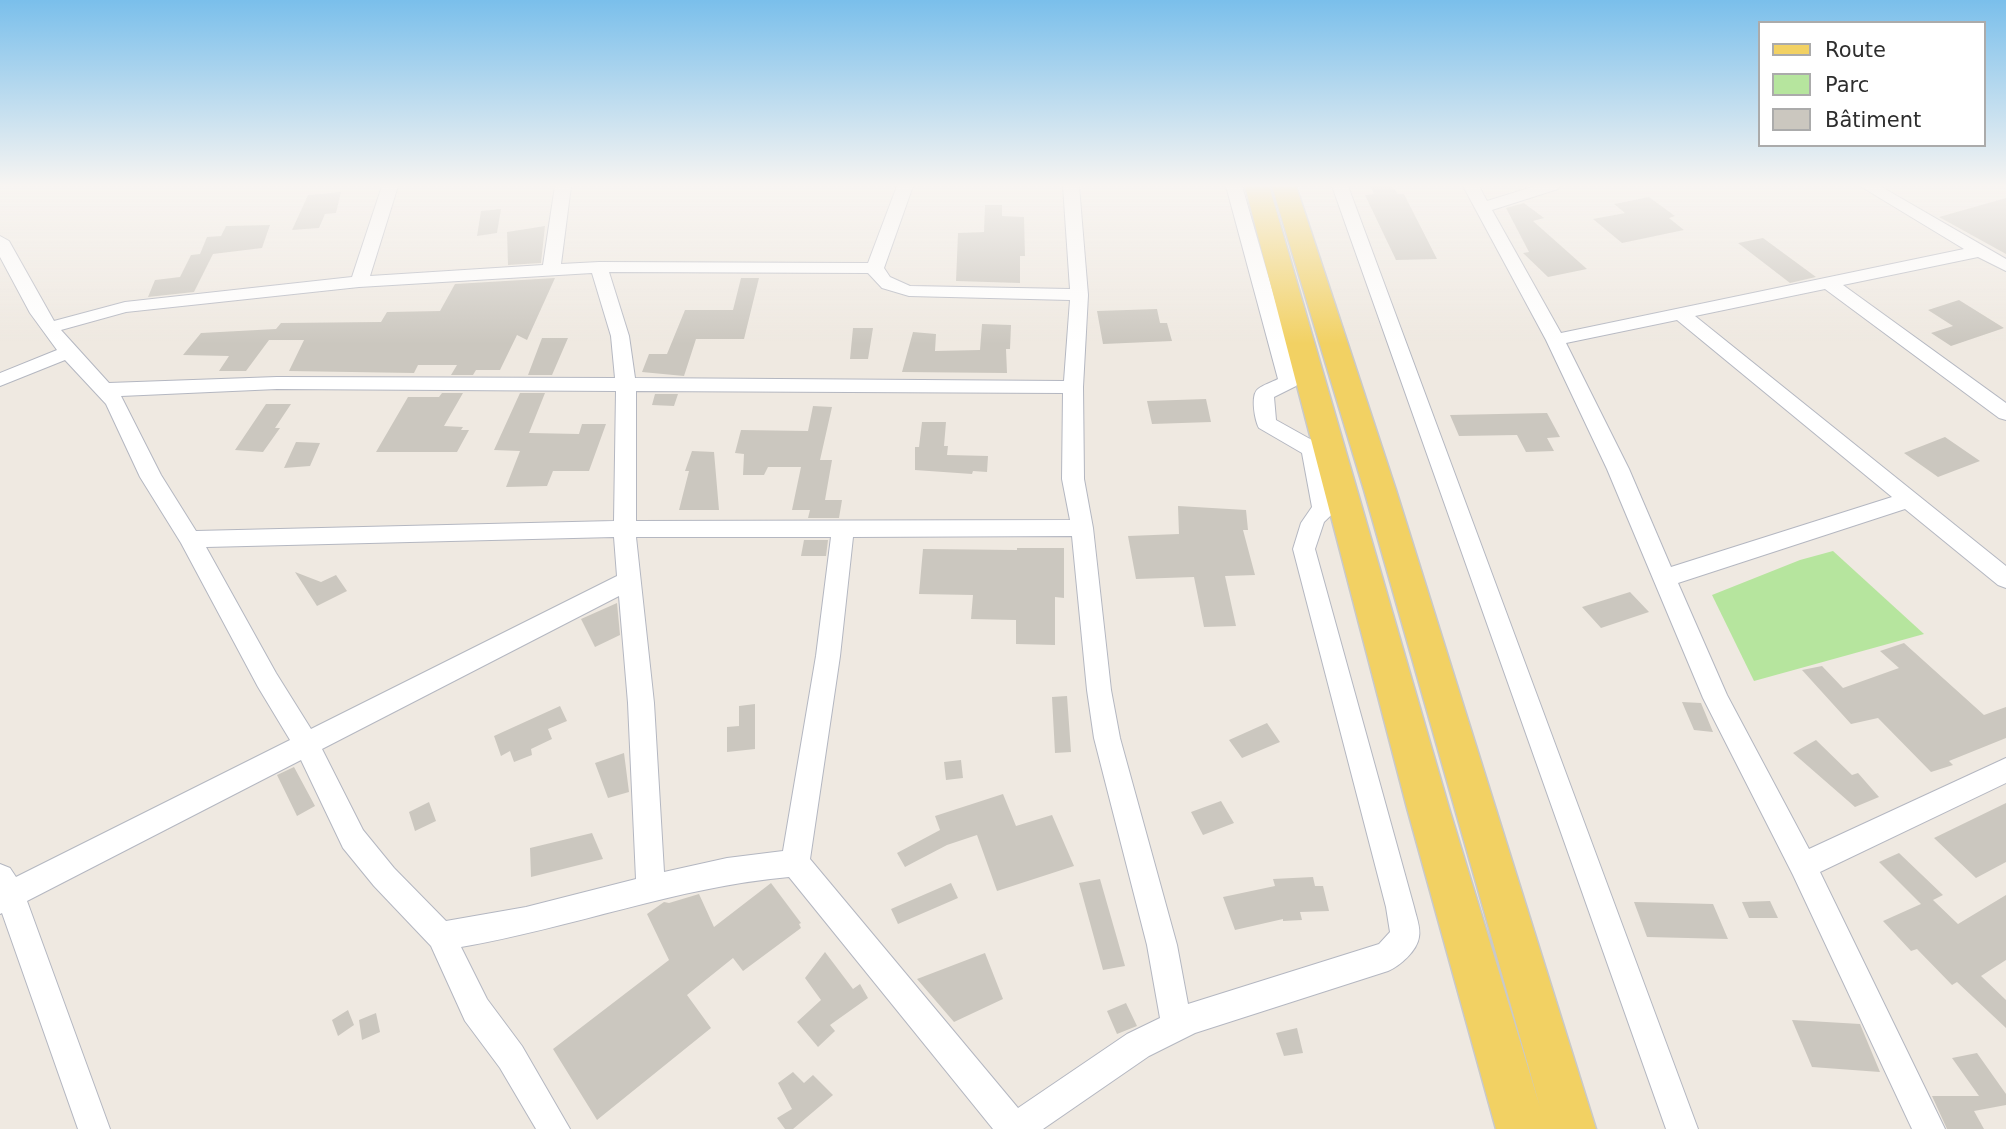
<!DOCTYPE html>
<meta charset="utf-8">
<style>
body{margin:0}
#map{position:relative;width:2006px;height:1129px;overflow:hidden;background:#efe9e1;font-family:"DejaVu Sans",sans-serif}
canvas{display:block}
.legend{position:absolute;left:1758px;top:21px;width:228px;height:126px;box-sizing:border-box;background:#fff;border:2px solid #ababab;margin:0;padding:9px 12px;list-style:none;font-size:21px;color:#2e2e2e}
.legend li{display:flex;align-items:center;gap:14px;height:35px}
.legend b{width:35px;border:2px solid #ababab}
</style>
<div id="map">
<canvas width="2006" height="1129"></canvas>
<ul class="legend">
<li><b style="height:9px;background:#f2d163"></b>Route</li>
<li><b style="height:19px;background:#b6e59e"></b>Parc</li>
<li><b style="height:19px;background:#cbc7bf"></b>Bâtiment</li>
</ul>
</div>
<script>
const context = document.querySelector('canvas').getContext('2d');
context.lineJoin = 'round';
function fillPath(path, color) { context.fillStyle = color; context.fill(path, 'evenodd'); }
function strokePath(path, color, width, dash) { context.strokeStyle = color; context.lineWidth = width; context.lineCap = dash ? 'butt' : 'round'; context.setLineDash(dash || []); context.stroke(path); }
const green = new Path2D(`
 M1833,551L1924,634L1754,681L1712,595L1800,560Z`);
const building = new Path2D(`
 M1370,186H1392L1398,194H1404L1437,259L1396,260L1365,195L1374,194Z
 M341,192L336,213L325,214L319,228L292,230L308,195Z
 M1649,197L1675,216L1669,218L1684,230L1622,243L1593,219L1625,213L1614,204Z
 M2006,198V254L1939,217Z
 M1524,203L1544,218L1533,221L1587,269L1548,277L1523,253L1529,252L1506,208Z
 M985,205H1002V216L1024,217L1025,256H1020V283L956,281L958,233L984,232Z
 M501,209L497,233L477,236L481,211Z
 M270,225L262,248L213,254L194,292L148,297L155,280L180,277L191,255L200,254L207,237L221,236L226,226Z
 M545,226L541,263L508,265L507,232Z
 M1763,238L1816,277L1790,283L1738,243Z
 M555,278L527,340L517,335L500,370H476L473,375H451L457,365H418L414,373L289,371L304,340H269L246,371H219L229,356L183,355L201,333L276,329L281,323L381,322L387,312L440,311L455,284Z
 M741,278H759L744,339H696L684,376L642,372L649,354H667L685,310H733Z
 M1959,300L2004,328L1951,346L1931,333L1953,326L1928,310Z
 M1157,309L1160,323H1167L1172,341L1103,344L1097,311Z
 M982,324L1011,325L1010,349H1006L1007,373L902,372L913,332L936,334L935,351L980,350Z
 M853,328H873L868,359H850Z
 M542,338H568L552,375H528Z
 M442,393H463L444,426L463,427L461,430H469L457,452H376L408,397H439Z
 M520,393H545L529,433L579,434L582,424H606L589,471H553L547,486L506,487L520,451L494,450Z
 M655,394H678L674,406L652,405Z
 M1206,399L1211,422L1152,424L1147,401Z
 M266,404H291L275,428H280L263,452L235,450Z
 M813,406L832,407L820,460H832L825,500H842L839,518H808L810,510H792L801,467H768L764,475H743L744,454L735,453L741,430L808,431Z
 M1547,413L1560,437L1547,438L1554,451L1526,452L1517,435L1459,436L1450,415Z
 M922,422H946L944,446H948L947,455L988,456L987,472L973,471L972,474L915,470V447H919Z
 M1945,437L1980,461L1938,477L1904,453Z
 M296,442L320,443L310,466L284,468Z
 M692,451L714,452L719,510H679L689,471H685Z
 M1178,506L1246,510L1248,530H1243L1255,575L1225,576L1236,626L1204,627L1194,577L1136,579L1128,536L1179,534Z
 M804,540H828L826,556H801Z
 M1017,548H1064V598L1055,597V645L1016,644V620L971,619L973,595L919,594L923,549L1017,550Z
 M295,572L321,582L336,575L347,591L317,606Z
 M1630,592L1649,612L1601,628L1582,607Z
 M617,603L620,635L595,647L581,619Z
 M1904,643L1984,715L2006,707V738L1949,761L1953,765L1931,772L1878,718L1851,724L1802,670L1822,666L1843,688L1899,668L1880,651Z
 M1067,696L1071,752L1055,753L1052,697Z
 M1682,702L1701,703L1713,732L1694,730Z
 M755,704V749L727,752V727L739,726V706Z
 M560,706L567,721L548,729L552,739L531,749L532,755L514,762L510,751L501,756L494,736Z
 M1267,723L1280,742L1242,758L1229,740Z
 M1816,740L1852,775L1858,773L1879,797L1855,807L1793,753Z
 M624,753L629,792L608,798L595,763Z
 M961,760L963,778L946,780L944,762Z
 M294,767L315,806L297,816L277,775Z
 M1003,794L1016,826L1052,815L1074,866L997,891L977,835L947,845L905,867L897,853L940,830L935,816Z
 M1221,801L1234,823L1203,835L1191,812Z
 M429,802L436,821L415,831L409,812Z
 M2006,803V862L1976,878L1934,838Z
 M592,833L603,859L531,877L530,848Z
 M1899,853L1943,895L1933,900L1958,924L2006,895V960L1981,976L2006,1000V1028L1957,982L1952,985L1917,949L1911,951L1883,921L1921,904L1879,862Z
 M1313,877L1315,886H1323L1329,911L1300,912L1302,920L1283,921V919L1235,930L1223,897L1275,886L1273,879Z
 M1100,879L1125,966L1103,970L1079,883Z
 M771,883L801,923L799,924L801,928L743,971L733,958L687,995L711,1028L597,1120L553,1049L669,960L647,914L664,902L669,903L699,894L714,927Z
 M951,883L958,898L898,924L891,909Z
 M1770,901L1778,918H1749L1742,902Z
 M1634,902L1713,904L1728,939L1647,937Z
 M825,952L853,989L860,984L868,998L830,1025L835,1031L818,1047L797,1022L821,1000L805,978Z
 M985,953L1003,999L954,1022L917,979Z
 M1126,1003L1137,1026L1117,1034L1107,1011Z
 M348,1010L354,1025L338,1036L332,1020Z
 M376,1013L380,1032L362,1040L359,1020Z
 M1792,1020L1860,1024L1880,1072L1812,1067Z
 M1297,1028L1303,1053L1284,1056L1276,1033Z
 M1977,1053L2006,1094V1105L1974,1111L1984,1129H1947L1932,1096H1979L1952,1058Z
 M793,1072L804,1083L813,1075L833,1095L793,1129H785L777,1118L792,1109L778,1083Z`);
const street = new Path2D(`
 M382,186H398L370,276L543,265L555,186H571L561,264L599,262L868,263L897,186H913L884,268L890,277L910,286L1070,289L1063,186H1079L1088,295L1083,387L1084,479L1093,528L1111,690L1120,738L1177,945L1188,1004L1379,944L1390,932L1386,907L1293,549L1301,523L1312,507L1302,453L1259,428C1255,421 1250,395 1258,389C1263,385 1272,382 1278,379L1226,186H1242L1299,382L1296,386L1274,397L1276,420L1319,444L1330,491L1342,486L1350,489L1353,494L1324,522L1315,549L1414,907C1416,916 1421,928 1419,937C1417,951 1400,966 1388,971L1195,1033L1149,1056L1043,1129H993L789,877C677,887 572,928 461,947L487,999L522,1046L570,1129H536L500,1068L465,1021L431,946L374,886L343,848L301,760L27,901L110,1129H78L2,913L0,914V864L10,868L16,877L290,740L258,687L181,543L140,477L106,404L65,360L0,386V373L57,350L30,313L0,257V236L9,241L54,321L125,302L352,277ZM609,272L868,273L882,288L909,296L1070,300L1064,381L635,378L629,336ZM592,273L611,336L615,378L277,377L109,383L61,330L126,312L359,287ZM277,389L616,391L614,521L196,531L161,475L121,396ZM636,391L1063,393L1062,479L1070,520L636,521ZM1072,536L1087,690L1094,738L1147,945L1160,1018L1127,1034L1018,1108L810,859L840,656L853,537ZM614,537L617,576L311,729L276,673L206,547ZM636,537H831L816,656L783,851L727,858L664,872L654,703ZM619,596L628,703L636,879L526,907L446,921L394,868L363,830L322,749Z
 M1332,186H1348L1698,1129H1666Z
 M1463,186H1479L1487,201L1535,186H1560L1558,189L1492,210L1561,333L1964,249L1860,186H1880L2006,259V271L1978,257L1843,285L2006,403V420L1999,418L1825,289L1695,316L2006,566V588L1998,585L1905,509L1678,583L1727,695L1809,849L2006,758V783L1820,872L1945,1129H1912L1793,875L1703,698L1607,469L1546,340ZM1677,320L1892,497L1671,567L1629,469L1566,343Z`);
const primary = new Path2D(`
 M1245,186H1269L1449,808L1540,1107L1364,490L1272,186H1296L1396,490L1596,1129H1496L1407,808Z`);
fillPath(green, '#b6e59e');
fillPath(building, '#cbc7bf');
strokePath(street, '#b4b7c1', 2);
strokePath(primary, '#c9c9c9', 3);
fillPath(street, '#fff');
fillPath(primary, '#f2d163');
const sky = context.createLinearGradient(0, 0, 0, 344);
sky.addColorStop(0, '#7abfeb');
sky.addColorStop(0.54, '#f8f5f2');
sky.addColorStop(1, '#f8f5f200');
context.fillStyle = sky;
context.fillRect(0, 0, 2006, 344);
</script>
